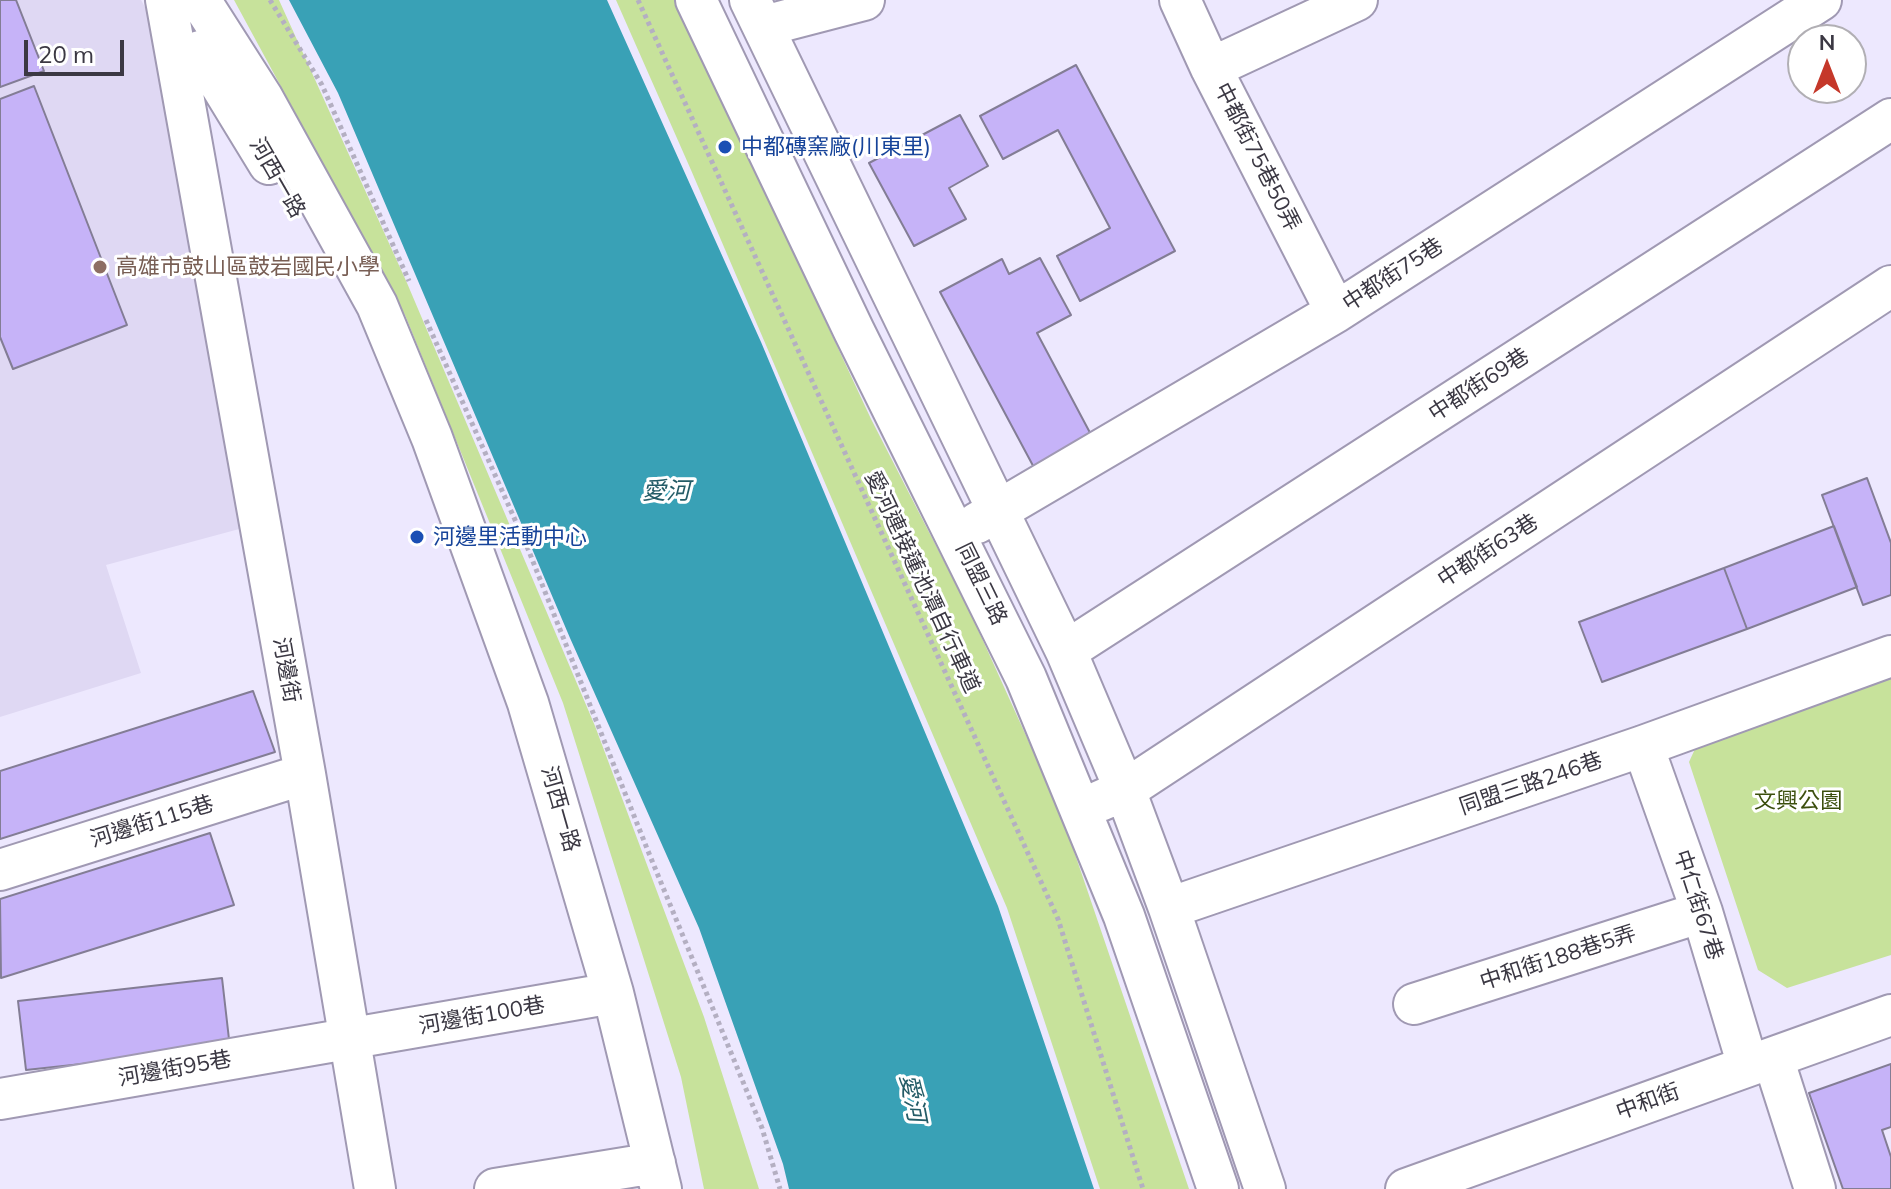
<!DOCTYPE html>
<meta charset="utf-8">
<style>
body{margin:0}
#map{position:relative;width:1891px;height:1189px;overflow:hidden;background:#ede8fe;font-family:Mulish,sans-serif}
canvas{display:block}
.north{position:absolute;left:1787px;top:24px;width:80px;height:80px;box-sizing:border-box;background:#fff;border:2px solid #b1afb4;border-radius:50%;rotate:0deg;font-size:22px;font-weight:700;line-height:32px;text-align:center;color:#3b3843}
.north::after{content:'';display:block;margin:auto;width:28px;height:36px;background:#c5382a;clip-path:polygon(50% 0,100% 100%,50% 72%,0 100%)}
.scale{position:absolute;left:24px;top:40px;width:100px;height:36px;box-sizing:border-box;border:4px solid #3b3843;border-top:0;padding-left:10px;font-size:24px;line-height:28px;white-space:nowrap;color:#3b3843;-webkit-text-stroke:6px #fff;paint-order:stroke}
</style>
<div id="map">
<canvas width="1891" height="1189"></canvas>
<div class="north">N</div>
<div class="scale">20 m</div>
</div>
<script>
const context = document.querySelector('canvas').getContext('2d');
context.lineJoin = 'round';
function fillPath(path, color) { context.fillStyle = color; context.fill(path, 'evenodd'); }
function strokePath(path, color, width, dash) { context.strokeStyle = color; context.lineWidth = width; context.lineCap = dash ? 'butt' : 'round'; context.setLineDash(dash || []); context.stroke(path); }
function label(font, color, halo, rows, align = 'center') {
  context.font = font + ' Mulish,"Noto Sans TC",sans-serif'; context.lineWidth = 6; context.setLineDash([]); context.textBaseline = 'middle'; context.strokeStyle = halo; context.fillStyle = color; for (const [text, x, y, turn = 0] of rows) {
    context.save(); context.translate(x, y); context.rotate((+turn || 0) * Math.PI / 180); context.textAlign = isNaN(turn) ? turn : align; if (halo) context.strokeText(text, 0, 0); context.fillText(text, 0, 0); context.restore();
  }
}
const built = new Path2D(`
 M0,0H141L146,9L254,525L106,565L141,673L0,717Z`);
const green = new Path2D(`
 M234,0H279L407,283L595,726L704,1017L759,1189H704L681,1077L563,703L405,315Z
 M616,0H676L871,419L971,614L1061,813L1189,1189H1100L1007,908L691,170Z
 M1891,671V955L1787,988L1758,970L1689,762L1700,738Z`);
const water = new Path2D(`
 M289,0H607L761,342L998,906L1094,1189H789L783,1164L699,928L570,638L338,93Z`);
const building = new Path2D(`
 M0,0H16L44,71L0,87Z
 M1076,65L1175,251L1080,301L1057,256L1110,228L1058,130L1003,159L980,116Z
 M34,86L127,325L13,369L0,337V99Z
 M960,115L988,166L949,188L966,219L914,246L869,163Z
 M1040,258L1071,315L1037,333L1096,444L1038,475L940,292L1002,259L1009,274Z
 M1867,478L1891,543V595L1863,605L1822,495Z
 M1834,526L1857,587L1747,629L1724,568Z
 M1724,568L1747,629L1602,682L1579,622Z
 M253,691L275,752L0,839V771Z
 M210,833L234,905L1,978L0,899Z
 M222,978L230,1048L26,1070L18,1001Z
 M1891,1064V1127L1882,1130L1891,1157V1189H1843L1809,1093Z`);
const path = new Path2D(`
 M270,0L322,85L409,281
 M638,0L1058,919L1143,1189
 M426,320L528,549L648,851L762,1128L780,1189`);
const minor = new Path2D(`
 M166,0L305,774L375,1189
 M200,0L262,97L377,305L432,438L528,703L613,993L661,1189
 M696,0L854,331L1026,678L1124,916L1218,1189
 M750,0L1066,651L1125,790L1169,908L1265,1189
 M1180,0L1211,68L1336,312
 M764,26L864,0
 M200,51L269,164
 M1211,68L1357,0
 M977,523L1336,312L1821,0
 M1066,651L1891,119
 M1643,746L1702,912L1748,1066
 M1100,801L1125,790L1891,286
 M0,870L305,774
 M1169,908L1643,746L1891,656
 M1414,1004L1702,912
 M1773,1058L1815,1189
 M0,1099L613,993
 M495,1189L655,1163
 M1406,1189L1891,1015`);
const markers = [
 [725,147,8,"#1a4fb4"],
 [100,267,8,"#8d6e63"],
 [417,537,8,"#1a4fb4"]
];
const transitNames = [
 ["中都磚窯廠(川東里)",741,147],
 ["河邊里活動中心",433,537]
];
const streetNames = [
 ["中都街75巷50弄",1257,157,63],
 ["河西一路",277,178,60],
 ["中都街75巷",1393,275,-33],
 ["中都街69巷",1479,385,-33],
 ["中都街63巷",1488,551,-33],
 ["愛河連接蓮池潭自行車道",922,582,65],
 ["同盟三路",981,584,64],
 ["河邊街",286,670,80],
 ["同盟三路246巷",1531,784,-19],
 ["河西一路",560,809,74],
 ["河邊街115巷",152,822,-17],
 ["中仁街67巷",1698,905,72],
 ["中和街188巷5弄",1558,958,-18],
 ["河邊街100巷",482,1016,-10],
 ["河邊街95巷",175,1069,-10],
 ["中和街",1648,1102,-20]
];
const educationNames = [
 ["高雄市鼓山區鼓岩國民小學",116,267]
];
const parkNames = [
 ["文興公園",1798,801]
];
const waterNames = [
 ["愛河",666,492],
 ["愛河",912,1098,79]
];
fillPath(built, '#dfd8f3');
fillPath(green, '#c7e29b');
fillPath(water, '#39a1b6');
fillPath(building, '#c6b3f8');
strokePath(building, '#837d95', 2);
strokePath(minor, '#a099b3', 44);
strokePath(path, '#b4afc2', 5, [4, 4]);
strokePath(minor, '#fff', 40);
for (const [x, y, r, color] of markers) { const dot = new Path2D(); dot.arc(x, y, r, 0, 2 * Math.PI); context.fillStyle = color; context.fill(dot); strokePath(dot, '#fff', 3); }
label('22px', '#164399', '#fff', transitNames, 'left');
label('22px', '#3b3843', '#fff', streetNames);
label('22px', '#785e54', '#fff', educationNames, 'left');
label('22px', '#3c4f0e', '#fff', parkNames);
label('italic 24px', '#245c67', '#fff', waterNames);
</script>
